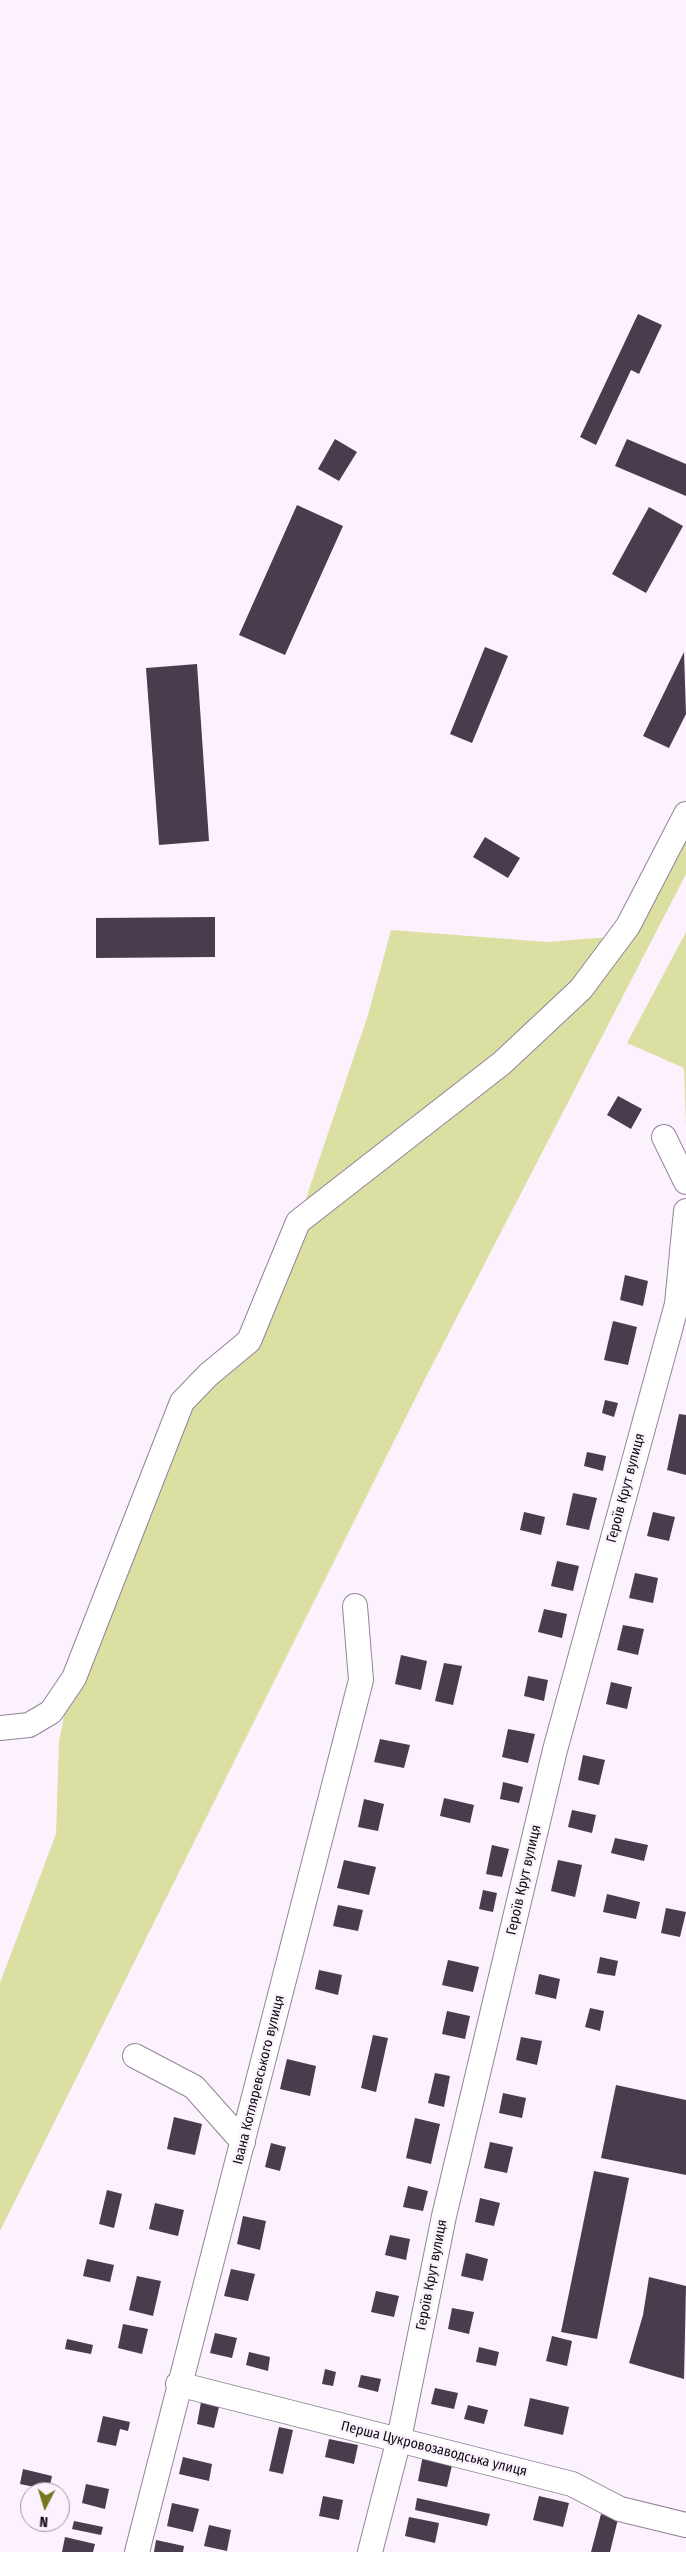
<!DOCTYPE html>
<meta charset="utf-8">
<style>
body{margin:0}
#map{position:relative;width:686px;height:2552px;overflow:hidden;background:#fbf2fe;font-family:"Fira Sans Condensed",sans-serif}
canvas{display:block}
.north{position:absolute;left:20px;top:2482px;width:50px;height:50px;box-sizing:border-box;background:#fbf2fe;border:1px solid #9d96a0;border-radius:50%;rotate:185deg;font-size:14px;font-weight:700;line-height:20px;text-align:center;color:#110b12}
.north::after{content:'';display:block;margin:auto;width:18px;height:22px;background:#76771e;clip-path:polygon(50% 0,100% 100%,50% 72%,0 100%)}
</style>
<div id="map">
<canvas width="686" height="2552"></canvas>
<div class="north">N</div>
</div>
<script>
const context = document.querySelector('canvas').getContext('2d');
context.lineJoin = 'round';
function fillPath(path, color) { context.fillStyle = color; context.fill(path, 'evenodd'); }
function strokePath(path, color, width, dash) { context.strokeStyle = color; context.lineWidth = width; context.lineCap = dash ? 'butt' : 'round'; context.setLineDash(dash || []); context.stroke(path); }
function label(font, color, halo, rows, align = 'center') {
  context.font = font + ' "Fira Sans Condensed",sans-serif'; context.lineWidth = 5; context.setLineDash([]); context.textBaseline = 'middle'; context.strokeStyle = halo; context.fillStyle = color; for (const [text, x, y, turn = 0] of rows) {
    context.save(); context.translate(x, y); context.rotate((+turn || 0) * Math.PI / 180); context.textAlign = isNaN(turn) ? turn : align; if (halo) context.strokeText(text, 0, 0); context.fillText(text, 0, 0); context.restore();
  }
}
const green = new Path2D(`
 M686,813V874L425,1379L0,2231V1983L56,1834L59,1742L68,1695L182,1402L250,1346L298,1222L368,1015L391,930L547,942L621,936Z
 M686,932V1126L684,1068L627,1043Z`);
const building = new Path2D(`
 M638,314L662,325L639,374L631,370L596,445L580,437Z
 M335,439L357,452L339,481L318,469Z
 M627,439L686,464V496L615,466Z
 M297,505L343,526L285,655L239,635Z
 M649,507L683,526L646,593L612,574Z
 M485,647L508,656L472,743L450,734Z
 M684,652L686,714L669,748L643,736Z
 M197,664L209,841L159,845L146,668Z
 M485,837L520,858L508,878L473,857Z
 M215,917V957L96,958V918Z
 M618,1096L642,1109L631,1129L607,1115Z
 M625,1275L648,1281L643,1306L620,1300Z
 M613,1321L637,1327L628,1365L604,1360Z
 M605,1400L618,1403L614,1417L602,1413Z
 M679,1414L686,1415V1475L667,1470Z
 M587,1452L606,1456L603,1471L584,1466Z
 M573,1493L597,1498L589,1530L566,1525Z
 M524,1512L545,1517L541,1535L520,1530Z
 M653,1512L675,1517L669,1541L647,1536Z
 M557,1561L579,1566L573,1591L551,1586Z
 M635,1573L658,1578L653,1603L629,1598Z
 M544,1609L567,1614L562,1638L538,1632Z
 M623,1625L644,1629L638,1655L617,1650Z
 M401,1655L427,1661L421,1690L395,1684Z
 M444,1663L462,1666L453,1705L435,1701Z
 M528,1676L548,1680L544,1701L524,1696Z
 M611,1682L632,1687L627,1709L606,1704Z
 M508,1729L535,1734L528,1763L502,1757Z
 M380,1739L410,1745L404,1768L374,1762Z
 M583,1755L605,1760L599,1785L578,1780Z
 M503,1782L523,1787L519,1803L500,1799Z
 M444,1798L474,1805L470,1823L440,1816Z
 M364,1799L384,1804L378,1831L358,1827Z
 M572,1810L596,1815L592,1833L568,1827Z
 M615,1838L648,1845L644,1861L611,1853Z
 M492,1845L509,1849L502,1877L486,1874Z
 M344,1860L376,1867L369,1895L337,1888Z
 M558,1860L582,1865L575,1897L551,1891Z
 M483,1890L497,1893L493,1912L479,1909Z
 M607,1894L640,1902L636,1919L603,1912Z
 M338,1905L363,1910L358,1931L333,1926Z
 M666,1908L686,1912L680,1937L661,1933Z
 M600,1957L618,1961L615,1976L597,1973Z
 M448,1960L479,1967L473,1992L442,1985Z
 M319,1970L342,1975L338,1995L315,1989Z
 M539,1974L560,1979L556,1999L535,1994Z
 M590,2008L604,2011L600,2031L585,2027Z
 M447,2011L470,2016L465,2039L442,2034Z
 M373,2035L388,2038L376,2092L361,2088Z
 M521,2037L542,2041L537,2065L516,2060Z
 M287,2059L316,2066L310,2096L280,2089Z
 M435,2073L450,2076L444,2107L428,2103Z
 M616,2085L686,2100V2175L601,2158Z
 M503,2093L526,2098L522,2118L499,2113Z
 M174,2117L202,2124L195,2155L167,2149Z
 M415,2118L440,2124L431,2164L406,2158Z
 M490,2142L513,2147L507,2173L484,2168Z
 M271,2143L286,2147L280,2171L265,2167Z
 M594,2171L629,2178L597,2339L561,2332Z
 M408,2186L428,2191L423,2211L403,2207Z
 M107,2190L122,2194L114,2228L99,2224Z
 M480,2198L500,2203L494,2226L475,2222Z
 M155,2203L184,2210L178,2236L149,2229Z
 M243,2216L266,2221L260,2250L237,2244Z
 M390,2235L410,2239L406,2260L385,2255Z
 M466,2253L488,2259L483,2281L461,2276Z
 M87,2259L114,2265L110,2282L83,2276Z
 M231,2269L255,2274L248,2301L224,2296Z
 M137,2276L161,2281L153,2316L129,2310Z
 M649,2277L686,2286L684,2379L629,2363L643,2315Z
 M376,2291L399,2296L394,2317L371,2312Z
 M452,2308L474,2312L469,2334L448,2329Z
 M123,2324L148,2329L142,2354L118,2348Z
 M215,2333L237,2338L232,2358L210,2353Z
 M552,2336L572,2341L567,2366L546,2361Z
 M67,2339L93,2345L91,2354L65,2349Z
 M479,2347L499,2352L496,2366L476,2362Z
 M249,2352L270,2357L268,2371L246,2365Z
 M325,2369L336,2372L333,2386L322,2384Z
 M361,2375L381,2379L378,2392L358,2387Z
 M435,2388L458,2393L454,2409L431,2404Z
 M530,2398L569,2407L563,2435L524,2426Z
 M201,2402L219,2407L214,2428L197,2424Z
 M468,2405L488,2410L484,2424L464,2419Z
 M103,2416L130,2422L128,2431L120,2429L116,2446L97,2442Z
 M279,2427L293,2430L283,2474L269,2471Z
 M329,2439L358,2445L354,2464L325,2457Z
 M423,2455L453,2461L447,2487L418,2481Z
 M183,2457L212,2464L209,2481L179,2474Z
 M23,2469L52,2476L49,2490L20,2484Z
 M86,2484L109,2489L105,2509L82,2503Z
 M323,2496L343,2500L339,2520L319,2516Z
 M539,2496L569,2503L563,2527L533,2520Z
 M417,2498L490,2514L487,2526L415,2510Z
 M172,2503L199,2509L193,2532L167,2526Z
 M601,2514L618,2519L610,2552H591Z
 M409,2517L439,2523L435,2543L405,2536Z
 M74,2521L103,2527L101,2535L72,2529Z
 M209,2525L231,2530L227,2551L204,2546Z
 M65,2537L95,2544L93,2552H62Z
 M156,2540L184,2546L183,2552H154Z`);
const street = new Path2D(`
 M664,1137L686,1182
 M0,1728L29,1725L51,1712L74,1678L182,1402L208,1375L249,1341L298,1222L502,1063L581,989L628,926L686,814
 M135,2056L194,2087L243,2142
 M178,2384L572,2484L620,2509L686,2525
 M137,2552L361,1680L355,1606
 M370,2552L399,2439L444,2216L555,1750L677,1304L686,1211`);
const streetNames = [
 ["Героїв Крут вулиця",626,1488,-75],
 ["Героїв Крут вулиця",524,1880,-77],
 ["Івана Котляревського вулиця",259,2080,-76],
 ["Героїв Крут вулиця",432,2275,-79],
 ["Перша Цукровозаводська улиця",434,2449,14]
];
fillPath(green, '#dcdfa2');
fillPath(building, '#493c4d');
strokePath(street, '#928497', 26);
strokePath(street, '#fff', 24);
label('14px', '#110b12', '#fbf2fe', streetNames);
</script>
